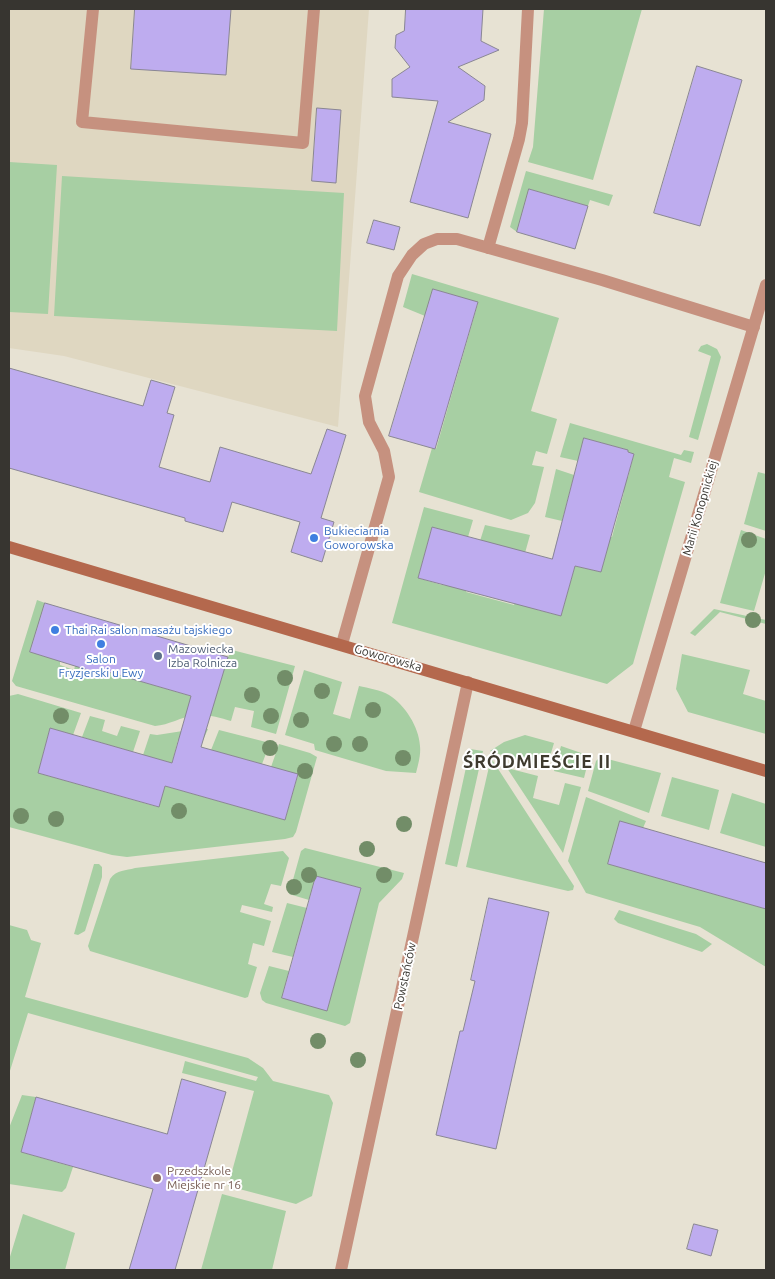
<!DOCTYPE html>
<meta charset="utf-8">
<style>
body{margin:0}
#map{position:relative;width:775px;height:1279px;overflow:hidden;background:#e7e2d3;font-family:Ubuntu,sans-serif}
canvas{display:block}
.frame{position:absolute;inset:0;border:10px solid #373530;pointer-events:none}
</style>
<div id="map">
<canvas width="775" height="1279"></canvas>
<div class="frame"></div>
</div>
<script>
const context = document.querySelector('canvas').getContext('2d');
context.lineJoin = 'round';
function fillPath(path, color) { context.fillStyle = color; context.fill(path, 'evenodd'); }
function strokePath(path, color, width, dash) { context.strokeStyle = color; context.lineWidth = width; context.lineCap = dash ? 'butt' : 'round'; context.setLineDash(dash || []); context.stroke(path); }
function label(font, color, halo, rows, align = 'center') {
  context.font = font + ' Ubuntu,sans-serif'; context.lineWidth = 4; context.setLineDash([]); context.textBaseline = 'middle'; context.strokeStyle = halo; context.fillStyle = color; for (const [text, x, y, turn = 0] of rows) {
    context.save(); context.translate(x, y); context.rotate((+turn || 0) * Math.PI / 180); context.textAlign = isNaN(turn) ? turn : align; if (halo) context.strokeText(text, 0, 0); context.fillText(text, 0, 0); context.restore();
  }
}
const built = new Path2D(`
 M9,9H369L338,427L64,356L9,348Z`);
const green = new Path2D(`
 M544,9H642L593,180L528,162L533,147Z
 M9,162L57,165L48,314L9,312Z
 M526,171L613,195L609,206L590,200L588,206L529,189L517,232L510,227Z
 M62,176L344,193L337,331L54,316Z
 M412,274L559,318L531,411L557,419L547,454L536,451L532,465L544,467L535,503L528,513L511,520L419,492L432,448L436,449L478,303L433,289L425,316L403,307Z
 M707,344L717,349L721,357L698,440L689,437L711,356L698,351L701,346Z
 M570,423L681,455L684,450L694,452L691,463L674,458L669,477L685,482L633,664L607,684L392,623L424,507L473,520L468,537L432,527L418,578L442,585L468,587L466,592L514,605L516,600L538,610L561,616L575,566L601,572L607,550L605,535L612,537L624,492L618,489L621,476L628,477L634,454L628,452V450L584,438L578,461L560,457Z
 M556,469L574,475L562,521L545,517Z
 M758,472L766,474V531L744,524Z
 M485,525L530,535L525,553L480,541Z
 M741,530L766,539V570L754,611L720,603Z
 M37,600L45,603L30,652L60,661V665L74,670L75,666L122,626L149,634L136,680L214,703L228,657L232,650L295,666L276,734L251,727L254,711L235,707L231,721C220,718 207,714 195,715C181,717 169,725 155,726L16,686L12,681Z
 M714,609L766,620V624L720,612L695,636L690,633Z
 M682,654L750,670L743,694L766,701V734L688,712L676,689Z
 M304,670L342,682L333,714L350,719L359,686C368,688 381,690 389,695C405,705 419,727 420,746C421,755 418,765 416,773L386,771L315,750L314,744L285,735Z
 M18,694L81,713L73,735L50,728L38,773L158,807L165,786L285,820L298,775L271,767L279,744L310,753L317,757L296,832L293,837L285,839L127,857L112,855L9,827V696Z
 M90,716L105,720L102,731L117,736L121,726L140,731L133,752L82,737Z
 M202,728L208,729L200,747L178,740L172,763L143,755L150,734L157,735Z
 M219,730L270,743L262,764L211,750Z
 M525,735L554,743L546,770L490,751L504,742Z
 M561,746L587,755L589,758L584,778L554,771Z
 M470,749L483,751L457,867L445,864Z
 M600,757L661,773L649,813L588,791L596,761Z
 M491,758L574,886L573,890L568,891L466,867Z
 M507,768L538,776L533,798L559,805L565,783L581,787L563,853Z
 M672,777L719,790L709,830L661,816Z
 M732,793L766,804V847L720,833Z
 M586,797L646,821L643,828L620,822L608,864L766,909V967L700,927L586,893L568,861Z
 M305,848L404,873L402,879L379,903L350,1023L345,1026L266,1003L262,1000L260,993L269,966L289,971L282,998L327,1010L361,888L316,876L309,900L289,894L301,851Z
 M283,851L289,858L281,886L271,884L264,904L273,907L272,912L242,905L240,912L271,921L264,946L253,943L248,964L257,967L248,997L245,998L90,951L88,946L110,879C117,869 126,871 135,868Z
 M94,864H99L102,867V877L85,931L78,935L74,934Z
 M287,903L307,908L293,957L272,952Z
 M619,910L696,934L712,944L702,952L618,923L614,919Z
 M9,925L27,930L31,940L41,943L25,997L248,1058L263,1068L273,1081L329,1095L333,1103L312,1196L296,1204L228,1186L254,1091L182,1073L185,1061L256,1081L258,1077L28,1013L9,1074Z
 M22,1095L36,1097L21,1152L73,1167L66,1188L62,1192L9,1184V1128Z
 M222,1194L286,1211L272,1270H201Z
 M23,1214L75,1233L65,1270H9V1260Z`);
const building = new Path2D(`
 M135,9H231L226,75L131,69Z
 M406,9H483L481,41L499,50L458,67L485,86L484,100L448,122L491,134L468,218L410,202L438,101L392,97V79L410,67L395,48L396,35L404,31Z
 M697,66L742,80L700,226L654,213Z
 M317,108L341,110L336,183L312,181Z
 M529,189L588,206L575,249L517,232Z
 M374,220L400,227L394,250L367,243Z
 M433,289L478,302L435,449L389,436Z
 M9,368L143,406L151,380L175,387L167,413L174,415L159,467L210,482L220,447L311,474L327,429L346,435L321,518L334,522L322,562L291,552L300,522L232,502L223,532L185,521V518L9,468Z
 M584,438L628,450V452L634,454L601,572L575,566L561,616L418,578L432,527L552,559Z
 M45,603L228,657L201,747L298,774L285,820L165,786L159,807L38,773L50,728L172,763L191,696L108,672L107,676L30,652Z
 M620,821L766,863V909L608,864Z
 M316,876L361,888L327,1011L282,998Z
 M489,898L549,912L496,1149L436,1135L460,1031H463L475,981L471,980Z
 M182,1079L226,1092L175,1270H129L153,1189L21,1152L36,1097L167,1134Z
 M694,1224L718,1230L711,1256L687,1249Z`);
const lane = new Path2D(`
 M488,248L519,139L522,123L528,9
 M342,644L389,477L384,451L369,422L365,396L398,276L412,255L424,244L437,239H457L602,280L754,327`);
const street = new Path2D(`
 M93,9L82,122L303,143L314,9
 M634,731L766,285
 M341,1270L468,682`);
const secondary = new Path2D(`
 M9,547L766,771`);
const trees = [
 [749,540],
 [753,620],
 [285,678],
 [322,691],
 [252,695],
 [373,710],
 [61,716],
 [271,716],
 [301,720],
 [334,744],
 [360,744],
 [270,748],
 [403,758],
 [305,771],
 [179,811],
 [21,816],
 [56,819],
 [404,824],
 [367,849],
 [309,875],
 [384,875],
 [294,887],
 [318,1041],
 [358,1060]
];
const markers = [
 [314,538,5,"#3f7fe0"],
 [55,630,5,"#3f7fe0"],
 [101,644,5,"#3f7fe0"],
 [158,656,5,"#5c6f8a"],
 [157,1178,5,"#8d6e63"]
];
const streetNames = [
 ["Marii Konopnickiej",700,508,-74],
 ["Goworowska",388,658,16],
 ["Powstańców",405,976,-78]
];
const shopNames = [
 ["Bukieciarnia",324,531],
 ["Goworowska",324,545],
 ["Thai Rai salon masażu tajskiego",65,630],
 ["Salon",101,659,"center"],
 ["Fryzjerski u Ewy",101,673,"center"]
];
const serviceNames = [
 ["Mazowiecka",168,649],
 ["Izba Rolnicza",168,663]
];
const educationNames = [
 ["Przedszkole",167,1171],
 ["Miejskie nr 16",167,1185]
];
const districtNames = [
 ["ŚRÓDMIEŚCIE II",537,762]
];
fillPath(built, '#dfd7c1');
fillPath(green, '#a7cfa3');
fillPath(building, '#beacef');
strokePath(building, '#898693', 1);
strokePath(lane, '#c6917f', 12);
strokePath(street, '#c6917f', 12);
strokePath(secondary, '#b4684d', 12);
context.fillStyle = '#728d68';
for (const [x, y] of trees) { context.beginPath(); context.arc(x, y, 8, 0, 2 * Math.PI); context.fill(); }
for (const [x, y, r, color] of markers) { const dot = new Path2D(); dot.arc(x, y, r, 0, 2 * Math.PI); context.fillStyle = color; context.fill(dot); strokePath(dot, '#fff', 2); }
label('12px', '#373530', '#fff', streetNames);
label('12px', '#366cbe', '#fff', shopNames, 'left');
label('12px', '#4e5e75', '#fff', serviceNames, 'left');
label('12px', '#785e54', '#fff', educationNames, 'left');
context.letterSpacing = '1px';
label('bold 18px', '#3e3a2e', '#fff', districtNames);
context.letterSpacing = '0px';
</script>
